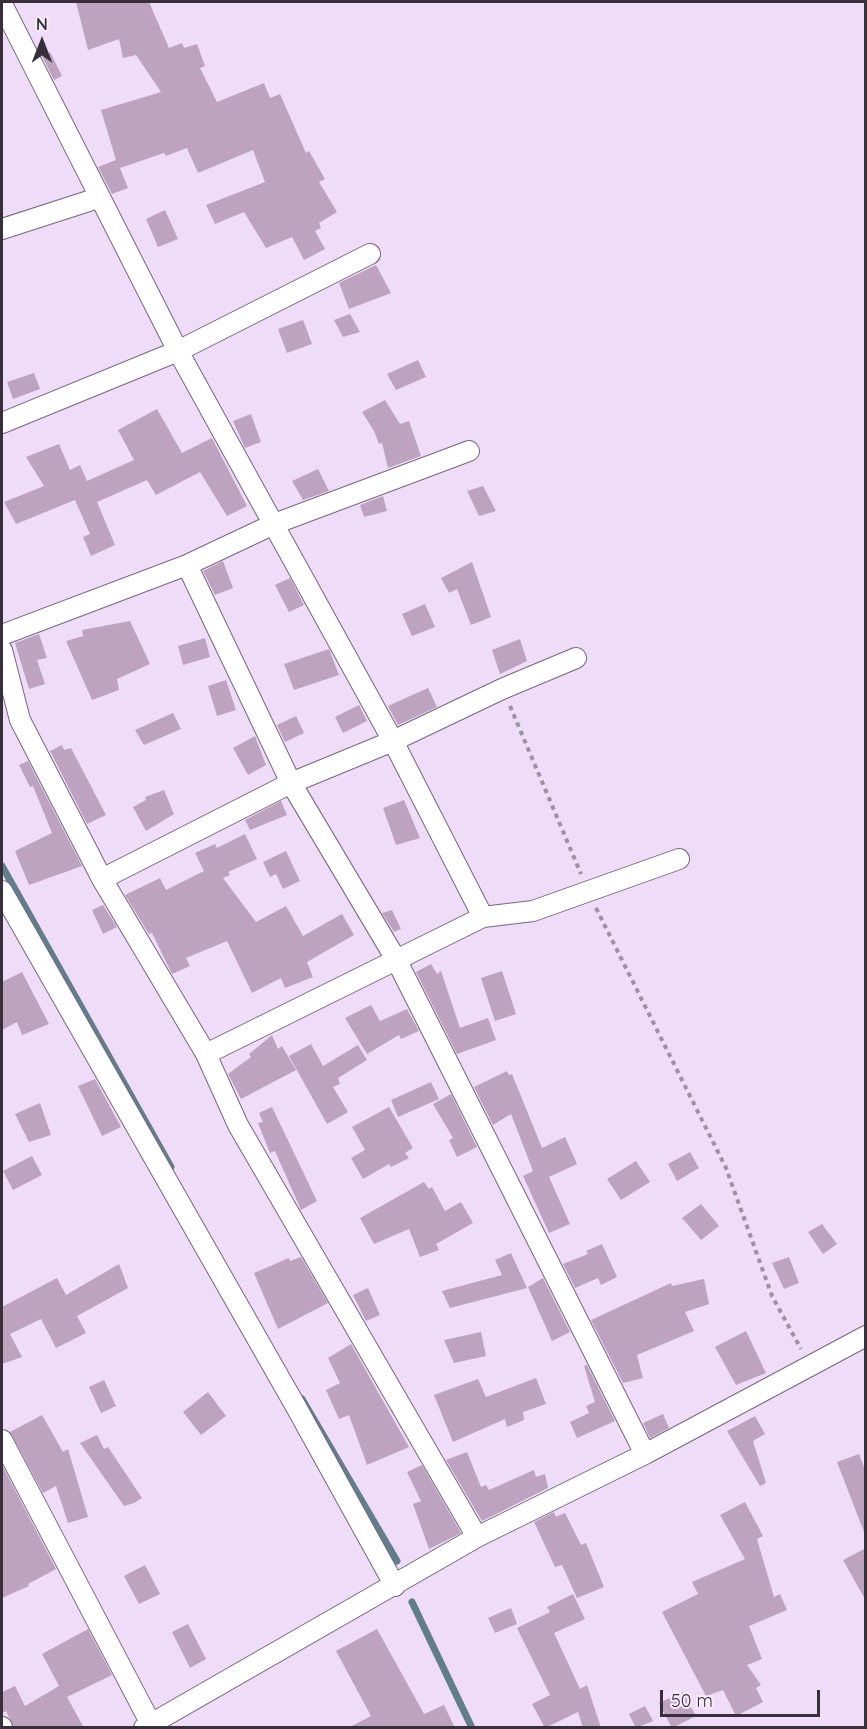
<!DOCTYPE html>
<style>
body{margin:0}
#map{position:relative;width:867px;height:1729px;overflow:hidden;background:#efdcf8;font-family:Quicksand,sans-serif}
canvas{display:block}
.frame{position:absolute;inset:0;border:3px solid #37303b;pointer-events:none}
.north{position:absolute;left:12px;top:12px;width:60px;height:60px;-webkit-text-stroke:4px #f8ecfd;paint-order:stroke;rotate:0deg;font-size:16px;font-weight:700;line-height:24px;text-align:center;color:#37303b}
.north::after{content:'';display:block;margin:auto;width:21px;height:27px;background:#37303b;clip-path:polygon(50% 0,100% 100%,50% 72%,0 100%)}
.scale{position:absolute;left:660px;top:1690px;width:160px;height:27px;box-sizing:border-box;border:3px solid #37303b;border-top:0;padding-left:8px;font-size:18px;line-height:21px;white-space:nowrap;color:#37303b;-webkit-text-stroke:4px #f8ecfd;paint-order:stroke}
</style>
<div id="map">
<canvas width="867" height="1729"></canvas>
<div class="frame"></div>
<div class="north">N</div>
<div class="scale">50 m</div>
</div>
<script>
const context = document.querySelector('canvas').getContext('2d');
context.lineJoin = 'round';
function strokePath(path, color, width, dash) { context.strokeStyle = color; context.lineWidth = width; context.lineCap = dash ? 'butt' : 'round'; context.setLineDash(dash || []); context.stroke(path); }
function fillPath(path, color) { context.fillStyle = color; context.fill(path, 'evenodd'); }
const stream = new Path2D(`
 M2,866L171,1167
 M302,1399L397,1561
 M412,1602L472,1728`);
const building = new Path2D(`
 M76,2H149L169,48L182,43L184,48L197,44L205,66L200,68L217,102L264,83L270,98L280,94L306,153L309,151L325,179L319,182L337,212L319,223L321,228L315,231L325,249L304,260L292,237L266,248L244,212L215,224L206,205L265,182L253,150L198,173L187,148L166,156L164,153L120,168L128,188L112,194L98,167L116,160L101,110L161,92L136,55L123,58L119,39L88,50Z
 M50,52L62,76L54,80L42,56Z
 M165,210L178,239L158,247L146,219Z
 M376,265L391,293L349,309L339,283Z
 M350,314L360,332L343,337L334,320Z
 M303,320L312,344L287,353L278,329Z
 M418,360L426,377L396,390L387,374Z
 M34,373L40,389L13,399L7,382Z
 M385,400L400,424L409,421L421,456L388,468L382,443L379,444L374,431L362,412Z
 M157,409L182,453L212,438L247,506L227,516L200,472L156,495L147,480L97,502L115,545L91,556L83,537L90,534L75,500L16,524L4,502L44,486L26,457L59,444L70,470L80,465L87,481L134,460L118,430Z
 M251,414L261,442L245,448L233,421Z
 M318,469L329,491L303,500L292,481Z
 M483,486L496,511L479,516L467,491Z
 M383,496L387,511L364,517L360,505Z
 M223,561L233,588L215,595L203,571Z
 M472,562L491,617L471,625L457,589L449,593L441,578Z
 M290,578L304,605L289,612L275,585Z
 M425,604L435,627L412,636L402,614Z
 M130,621L150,664L117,679L119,690L92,700L66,641L83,636L82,630Z
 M39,634L47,658L37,660L45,684L29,689L15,643Z
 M205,638L210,657L183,665L178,646Z
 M520,639L527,661L500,674L492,650Z
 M329,649L339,675L294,690L284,664Z
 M226,680L236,710L217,716L208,686Z
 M428,688L437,707L398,725L388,706Z
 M359,705L367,721L343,733L335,717Z
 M173,713L181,729L144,745L135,730Z
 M296,716L304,733L285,742L277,725Z
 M255,736L266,765L248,775L233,748Z
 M62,745L64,750L71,748L106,815L87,824L50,751Z
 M28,761L82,866L29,885L15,851L52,833L33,786L30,787L19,765Z
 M164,790L174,814L146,831L133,807L146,800L145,797Z
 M404,800L420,838L396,845L383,808Z
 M281,801L287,815L250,830L245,820Z
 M245,834L257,859L228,872L230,875L223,878L256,922L286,906L303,936L342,914L354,935L307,962L313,977L285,988L281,978L252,993L227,941L186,958L190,966L172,974L152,933L149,934L125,895L160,878L166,890L204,871L195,853L215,844L217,848Z
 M286,851L300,881L283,889L276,874L270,877L263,862Z
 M103,905L117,927L103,934L92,910Z
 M392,910L401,929L394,932L382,913Z
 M431,964L437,974L441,971L460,1028L488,1018L496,1040L457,1054L416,972Z
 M502,971L516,1014L495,1021L481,978Z
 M22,972L49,1024L22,1035L17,1022L2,1030V982Z
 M371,1005L380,1021L407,1009L419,1031L401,1039L399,1035L367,1054L345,1018Z
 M272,1035L278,1049L282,1046L296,1070L241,1099L228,1074L251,1057L249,1054Z
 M311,1044L323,1066L358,1045L367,1060L338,1078L340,1084L333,1087L348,1112L327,1124L289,1056Z
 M507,1071L509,1075L512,1074L542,1148L565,1137L577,1164L549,1177L570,1224L549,1233L523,1176L533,1171L511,1114L493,1125L474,1087Z
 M95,1079L121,1127L102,1136L78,1086Z
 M431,1082L439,1099L398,1117L391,1100Z
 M451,1094L477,1147L457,1157L449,1140L453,1138L433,1104Z
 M40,1103L51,1135L29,1142L15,1114Z
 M272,1107L317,1201L301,1210L275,1151L270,1153L258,1123L263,1122L259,1113Z
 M389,1107L413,1148L405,1153L409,1158L391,1167L389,1164L363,1179L351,1158L365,1150L352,1127Z
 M690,1152L699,1168L677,1181L668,1164Z
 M32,1156L42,1175L13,1190L3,1171Z
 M636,1161L650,1182L621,1200L607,1179Z
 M424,1182L429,1189L432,1187L445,1211L461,1202L473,1223L436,1244L439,1250L420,1257L409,1229L374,1244L360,1218Z
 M701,1204L719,1226L701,1240L682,1218Z
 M822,1224L837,1244L823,1254L808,1232Z
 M602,1244L617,1277L601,1285L598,1278L575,1288L563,1264L588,1254L586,1251Z
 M511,1253L527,1288L450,1308L442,1291L502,1275L495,1260Z
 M301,1257L328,1303L278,1329L254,1273L289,1258L290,1261Z
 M789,1257L799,1283L784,1289L772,1263Z
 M119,1264L128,1288L77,1316L86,1333L56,1348L41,1319L10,1334L22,1357L2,1364V1307L57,1278L66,1295Z
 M543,1278L570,1332L552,1341L528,1287Z
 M704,1279L709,1304L685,1312L694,1331L637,1355L643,1378L623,1383L591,1320L671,1283L672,1286Z
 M368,1288L380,1315L366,1321L353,1295Z
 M746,1331L766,1373L736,1385L715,1347Z
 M481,1332L486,1356L454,1363L444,1340Z
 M351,1344L409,1447L367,1465L349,1415L339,1419L326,1390L340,1383L328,1358Z
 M587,1365L615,1421L577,1438L570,1422L589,1413L586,1406L595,1402L584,1366Z
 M536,1378L546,1404L523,1412L524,1420L507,1427L505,1419L453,1442L434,1395L478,1379L486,1397Z
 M104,1380L116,1406L101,1413L89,1387Z
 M208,1392L226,1416L201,1435L183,1412Z
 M663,1414L669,1428L650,1438L643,1423Z
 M42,1415L63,1452L68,1449L88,1517L68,1523L56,1486L43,1493L10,1432Z
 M755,1416L765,1434L753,1441L766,1483L760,1486L727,1431Z
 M97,1435L104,1449L108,1447L142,1498L134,1503L124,1506L80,1443Z
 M467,1452L481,1487L486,1485L489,1490L534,1470L536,1477L545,1474L548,1488L482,1521L446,1460Z
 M859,1454L866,1472L864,1532L837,1462Z
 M2,1465L56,1569L28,1584L29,1586L2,1598Z
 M422,1465L461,1533L429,1549L413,1504L421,1501L407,1472Z
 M745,1502L763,1536L757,1539L774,1597L780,1594L787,1610L749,1626L762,1659L747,1665L761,1685L756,1688L763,1702L736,1716L723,1690L706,1696L662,1612L698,1594L692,1582L745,1559L720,1515Z
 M554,1512L556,1517L565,1513L581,1545L586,1543L604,1587L577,1598L562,1565L555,1567L534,1522Z
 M866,1548V1601L843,1560Z
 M145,1565L160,1594L139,1604L124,1576Z
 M573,1594L585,1619L554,1633L580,1689L587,1685L601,1728H583L578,1712L545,1728L532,1704L550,1695L517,1628L550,1612L547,1607Z
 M511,1608L517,1624L495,1633L488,1618Z
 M188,1624L206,1659L190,1668L172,1632Z
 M88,1629L112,1675L67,1697L84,1728H14L6,1711L2,1713V1692L15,1686L25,1706L59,1686L42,1654Z
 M377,1629L424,1714L444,1705L455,1728H348L371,1716L336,1651Z
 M683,1692L696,1716L672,1728L659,1703Z
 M645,1706L653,1721L636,1728L629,1714Z`);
const path = new Path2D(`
 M510,706L581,874
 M596,908L726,1168L772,1296L801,1349`);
const street = new Path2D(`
 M2,4L178,351L393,741L483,917
 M2,229L98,198
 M2,423L178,351L370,254
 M187,565L291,783L397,961L645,1454
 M2,635L187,565L274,524L469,451
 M2,650L20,720L102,879L206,1054L238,1125L477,1537
 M102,879L291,783L393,741L502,689L576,658
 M2,891L295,1405L395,1586
 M206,1054L483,917L533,911L679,859
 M2,1440L151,1724
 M2,1727V1728
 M144,1728L477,1537L645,1454L866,1336`);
strokePath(stream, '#627e8b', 7);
fillPath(building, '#bda3c0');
strokePath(street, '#77677f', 22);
strokePath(path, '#9e90a5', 4, [4.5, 4.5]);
strokePath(street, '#fff', 20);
</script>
